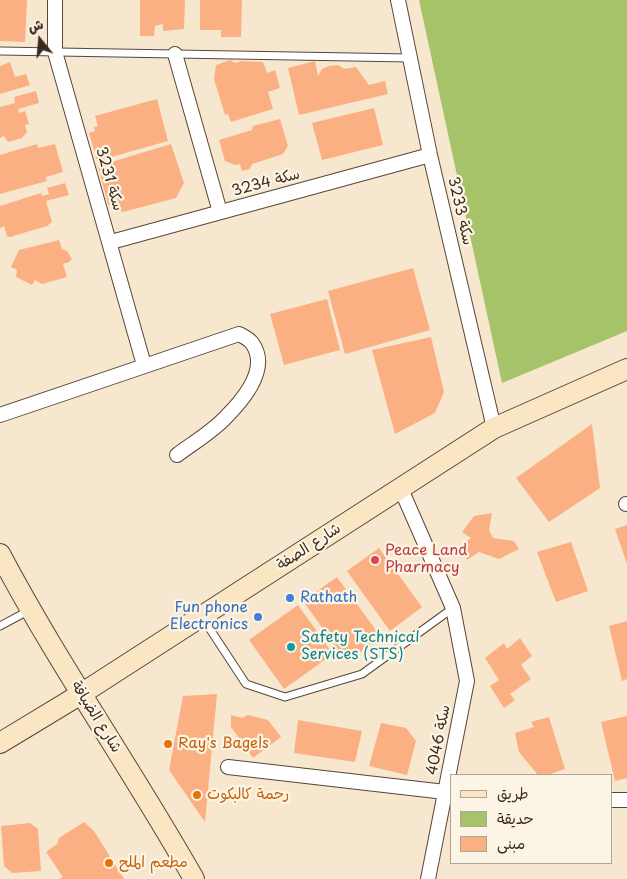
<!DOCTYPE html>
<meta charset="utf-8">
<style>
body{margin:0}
#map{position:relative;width:627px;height:879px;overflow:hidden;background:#f7e7cf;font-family:"Playpen Sans","Playpen Sans Arabic",sans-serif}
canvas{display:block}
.legend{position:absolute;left:450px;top:774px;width:162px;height:90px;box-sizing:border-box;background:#fcf5e5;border:1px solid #afa495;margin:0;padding:6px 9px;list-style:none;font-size:15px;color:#3b2a1e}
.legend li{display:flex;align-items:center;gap:10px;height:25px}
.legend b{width:25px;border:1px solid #afa495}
.north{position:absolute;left:15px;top:15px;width:50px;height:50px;-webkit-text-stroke:4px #fcf5e5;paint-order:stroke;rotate:343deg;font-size:14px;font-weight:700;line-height:20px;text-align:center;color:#3b2a1e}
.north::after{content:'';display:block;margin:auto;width:18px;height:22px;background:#3b2a1e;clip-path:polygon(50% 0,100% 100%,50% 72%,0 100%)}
</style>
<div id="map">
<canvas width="627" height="879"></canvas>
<ul class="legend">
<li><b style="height:6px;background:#fbe6c4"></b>طريق</li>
<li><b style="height:14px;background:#a6c36a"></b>حديقة</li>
<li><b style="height:14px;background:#fbb083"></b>مبنى</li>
</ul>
<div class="north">ش</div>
</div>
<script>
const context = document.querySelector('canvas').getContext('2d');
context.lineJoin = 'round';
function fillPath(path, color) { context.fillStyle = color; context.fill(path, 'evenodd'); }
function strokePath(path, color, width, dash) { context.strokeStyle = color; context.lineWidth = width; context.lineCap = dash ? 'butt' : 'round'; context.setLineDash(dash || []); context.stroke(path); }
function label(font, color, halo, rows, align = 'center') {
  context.font = font + ' "Playpen Sans","Playpen Sans Arabic",sans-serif'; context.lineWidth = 4.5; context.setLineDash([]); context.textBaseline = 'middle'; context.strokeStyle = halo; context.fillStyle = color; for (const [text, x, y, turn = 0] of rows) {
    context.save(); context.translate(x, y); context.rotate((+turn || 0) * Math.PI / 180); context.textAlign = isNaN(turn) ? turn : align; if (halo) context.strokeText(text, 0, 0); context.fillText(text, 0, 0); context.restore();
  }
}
const green = new Path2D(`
 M419,0H627V331L502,383Z`);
const building = new Path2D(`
 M0,0H27L25,42L0,41Z
 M140,0H185L184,29L163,31V24L155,26L154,36H140Z
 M200,0H242L241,37H221V30H200Z
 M230,60L235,63L242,61L263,62L267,73L275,70L280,88L268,92L273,109L231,122L228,114L225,115L214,79L216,65Z
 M315,61L318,76L322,69L329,66L338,65L344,69L356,67L369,85L385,81L388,94L299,115L288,68Z
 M10,62L15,77L26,74L30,85L0,94V66Z
 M36,91L39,103L18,109L20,113L25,111L29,124L25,125L27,132L22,138L8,142L4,136L0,138V107L15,103L14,97Z
 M157,99L168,141L97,161L89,133L95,131L94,127L98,126L95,116Z
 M374,108L383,145L322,160L312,123Z
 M280,119L288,146L283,154L252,164L250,169L242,171L240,164L235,165L225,161L219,140L252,130L253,126Z
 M37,144L38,148L55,144L63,172L46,177L47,181L0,194V155Z
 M171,144L184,183L176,198L123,212L108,204L98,166Z
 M65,183L69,195L46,201L52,222L47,226L10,237L7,236L4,226L0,228V206L41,193L42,196L49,194L47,188Z
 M59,240L62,249L67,251L72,259L69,262L63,264L67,277L42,284L35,280L32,285L16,277L17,270L11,267L19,250Z
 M413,268L430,330L345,354L328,291Z
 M327,299L340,350L284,365L270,314Z
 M431,337L444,392L435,413L395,434L372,350Z
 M592,424L600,488L549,522L516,478Z
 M492,513L489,530L493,538L514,541L519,549L499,559L479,552L467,560L460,547L471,538L462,532L474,516Z
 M627,525V564L615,529Z
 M571,542L588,591L556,602L537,552Z
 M379,548L422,607L390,631L347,571Z
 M337,577L381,637L347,662L303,601Z
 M298,605L333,654L284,689L249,640Z
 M627,621V679L622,681L609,626Z
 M520,638L532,656L521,665L531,679L510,694L515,700L504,708L490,686L499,680L485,658L504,643L507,649Z
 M217,694L205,822L169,770L183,696Z
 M231,715L242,718L248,715L268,720L281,737L253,758L231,727Z
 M627,716V778L615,781L601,722Z
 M549,717L565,769L547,775H538L519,752L515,733L534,727L531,722Z
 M298,720L362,731L355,762L294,753Z
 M381,723L406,728L416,741L407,775L369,766Z
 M84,822L94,831L124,879H59L63,877L46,852L57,844L59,838Z
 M30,823L38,829L41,871L12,873L4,866L1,826Z`);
const lane = new Path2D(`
 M0,51L410,58
 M202,617L246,684L285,697L362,674L453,608
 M0,626L28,611`);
const street = new Path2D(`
 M55,0V52L144,365
 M398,0L430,155L494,428
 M175,54L220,212
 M111,242L430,155
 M0,415L239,334C243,336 249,339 252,343C270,368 244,399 226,417C212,432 193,443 177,455
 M401,489L453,608L467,681L428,879
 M626,504H627
 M228,767L445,792
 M611,800H627`);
const secondary = new Path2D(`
 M0,554C59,666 132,769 194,879
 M0,743L81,694L494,428L627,369`);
const markers = [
 [375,560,5,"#e0444e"],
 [290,598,5,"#3f7fe0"],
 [258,617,5,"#3f7fe0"],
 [291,647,5,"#0f9aa8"],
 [168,744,5,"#e8710a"],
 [197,795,5,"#e8710a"],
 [109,863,5,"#e8710a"]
];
const streetNames = [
 ["سكة 3231",109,179,74],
 ["سكة 3234",266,183,-15],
 ["سكة 3233",460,211,77],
 ["شارع الصفة",309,547,-33],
 ["شارع الضيافة",96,717,58],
 ["سكة 4046",439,740,-79]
];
const healthNames = [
 ["Peace Land",385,551],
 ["Pharmacy",385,568]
];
const shopNames = [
 ["Rathath",300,598],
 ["Fun phone",248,608,"right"],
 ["Electronics",248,625,"right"]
];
const cultureNames = [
 ["Safety Technical",301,638],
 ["Services (STS)",301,655]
];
const foodNames = [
 ["Ray's Bagels",178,744],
 ["رحمة كالبكوت",207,795],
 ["مطعم الملح",119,863]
];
fillPath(green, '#a6c36a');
fillPath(building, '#fbb083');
strokePath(lane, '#574639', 9);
strokePath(street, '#574639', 16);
strokePath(secondary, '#574639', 22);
strokePath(lane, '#fff', 7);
strokePath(street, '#fff', 14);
strokePath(secondary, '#fbe6c4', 20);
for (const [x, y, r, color] of markers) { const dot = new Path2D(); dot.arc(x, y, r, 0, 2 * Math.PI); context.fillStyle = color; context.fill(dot); strokePath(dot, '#fcf5e5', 2); }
label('15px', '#3b2a1e', '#fcf5e5', streetNames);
label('15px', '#be3a42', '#fcf5e5', healthNames, 'left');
label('15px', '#366cbe', '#fcf5e5', shopNames, 'left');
label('15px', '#0d838f', '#fcf5e5', cultureNames, 'left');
label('15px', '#c56008', '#fcf5e5', foodNames, 'left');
</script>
